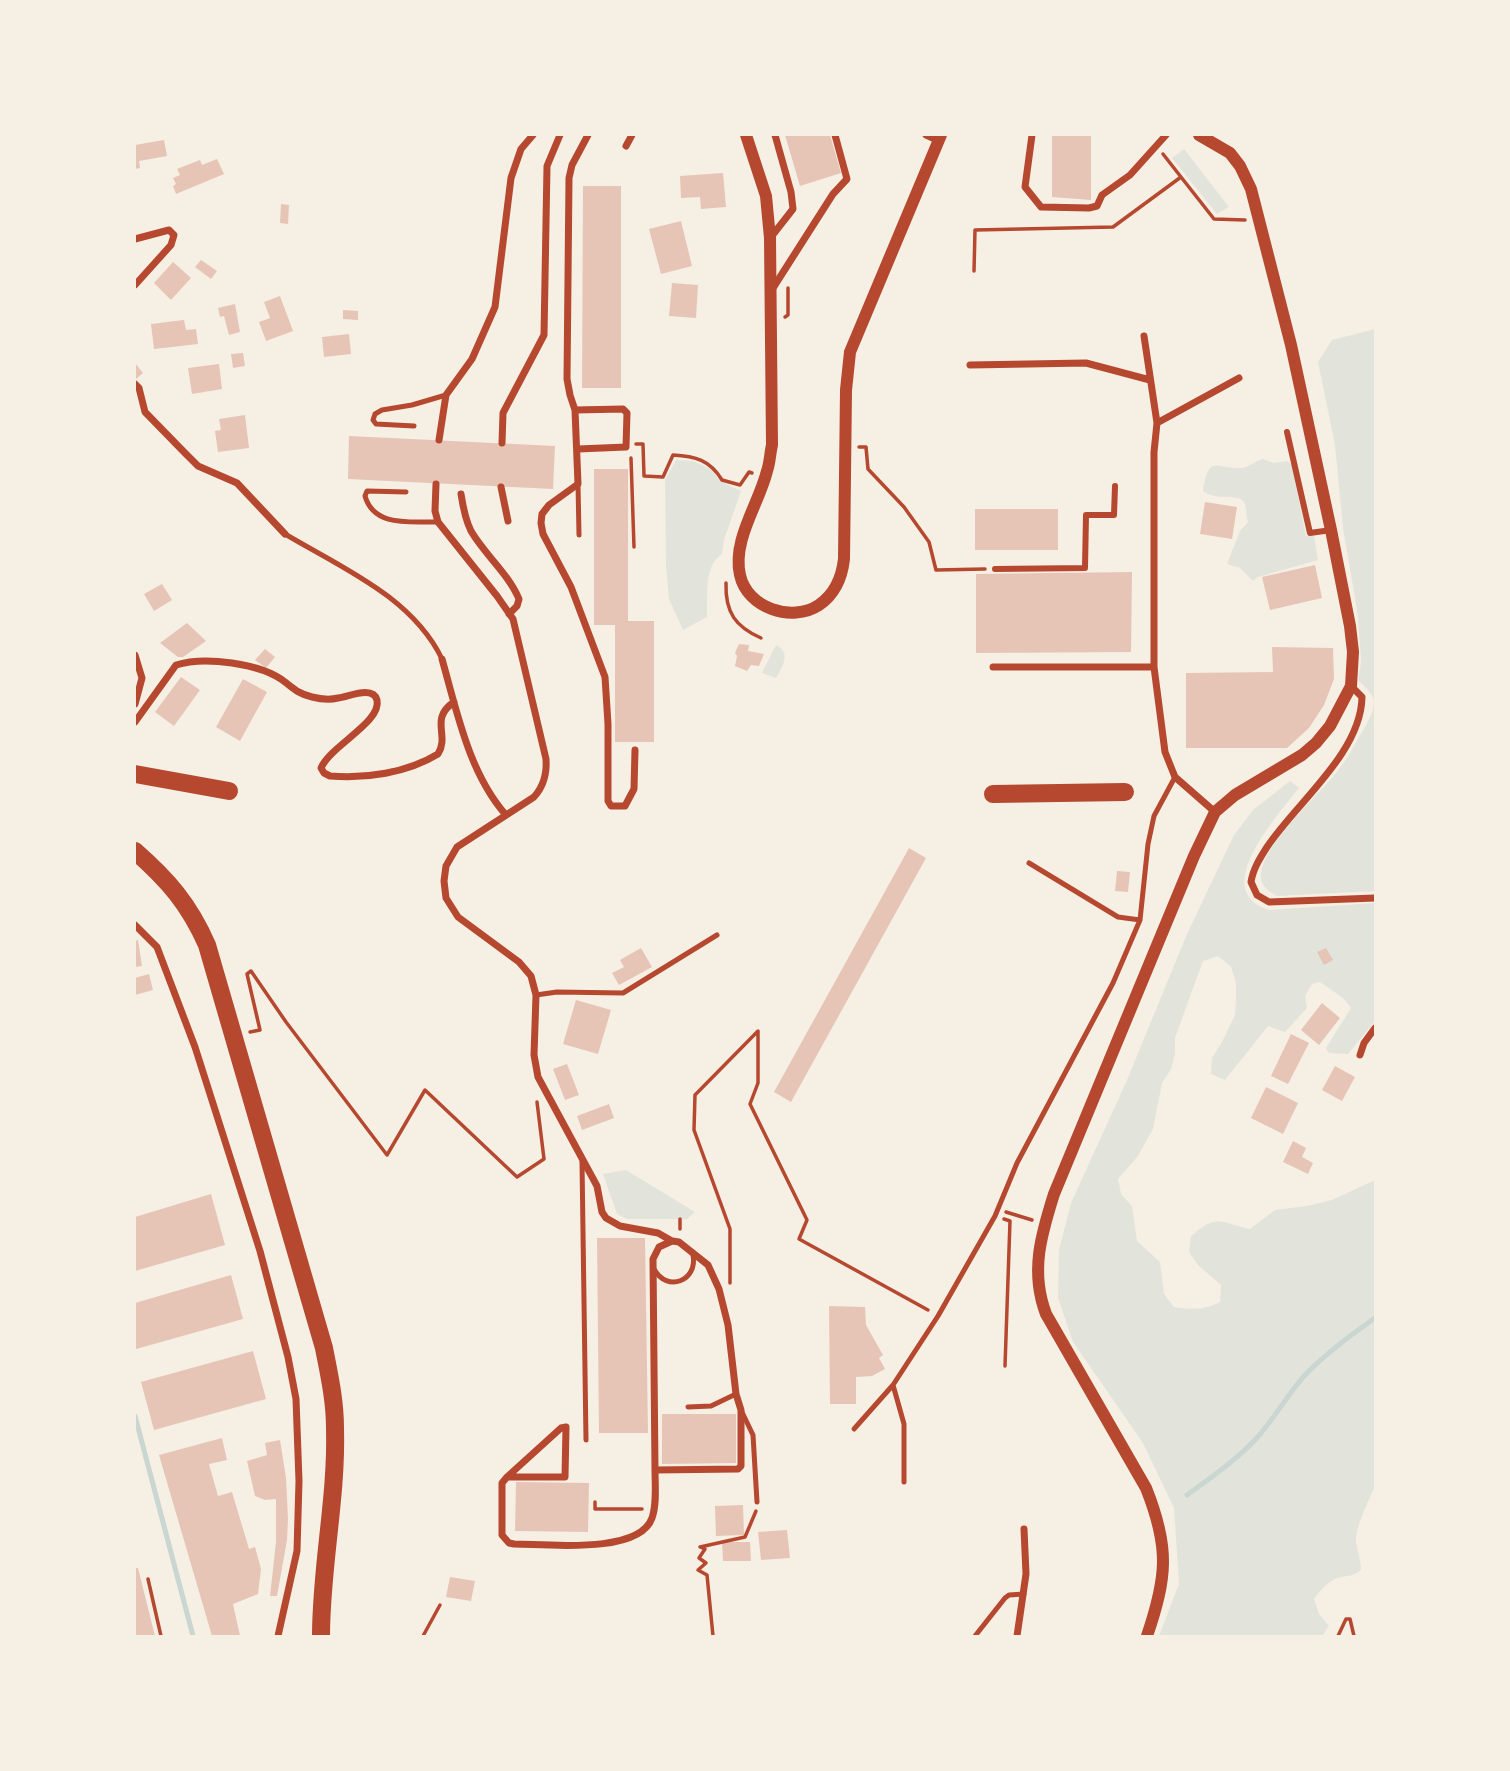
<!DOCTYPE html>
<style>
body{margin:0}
#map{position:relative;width:1510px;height:1771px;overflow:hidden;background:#f6efe4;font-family:Merriweather,serif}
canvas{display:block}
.frame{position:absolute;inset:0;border:136px solid #f6efe4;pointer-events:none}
</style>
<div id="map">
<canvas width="1510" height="1771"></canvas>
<div class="frame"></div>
</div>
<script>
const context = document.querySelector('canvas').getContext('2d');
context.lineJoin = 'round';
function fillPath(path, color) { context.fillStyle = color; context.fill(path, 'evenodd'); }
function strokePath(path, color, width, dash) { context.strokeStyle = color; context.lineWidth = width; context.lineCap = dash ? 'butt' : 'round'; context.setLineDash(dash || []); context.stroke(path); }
const green = new Path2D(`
 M1184,149L1229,207L1217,214L1172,158Z
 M1375,329V891L1277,896C1270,892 1261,887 1261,877C1260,845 1321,794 1339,769C1347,759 1353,747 1359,737C1365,728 1374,713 1374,702C1373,693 1364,686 1358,680L1361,662L1358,616L1343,528L1335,445L1318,362L1332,340Z
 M1263,459L1274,463L1287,461L1292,465L1306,536H1314L1318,560L1258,577L1253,581L1240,568L1227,564L1240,531L1248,522C1245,515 1248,505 1242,500C1235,494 1216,501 1203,491C1209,452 1216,470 1242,468C1249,467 1255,461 1263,459Z
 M676,460L693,461L710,469L720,481L741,491L724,540L722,554C703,566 708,597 707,617L683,630L669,599L666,566L665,480Z
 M776,645C792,652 782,668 776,678L762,673Z
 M1290,781L1299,788C1278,815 1208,891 1269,910L1375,903V1021L1348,1054L1329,1053L1326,1048L1351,1008L1343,998L1320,982L1312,984L1305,996L1307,1008L1285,1032L1268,1026L1225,1080L1211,1074L1212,1058L1221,1044L1235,1015L1236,999V983L1231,967L1218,956L1203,961L1175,1038V1054L1171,1069L1162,1083L1153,1129L1138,1156L1118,1179L1121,1194L1132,1206L1137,1241L1160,1262L1164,1294L1174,1307C1192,1310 1204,1310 1220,1302L1221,1285L1198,1265L1189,1252L1191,1236C1218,1213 1220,1223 1250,1229L1275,1210L1307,1206L1332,1200L1375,1180V1486C1370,1497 1355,1529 1356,1541C1357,1551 1361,1560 1361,1570C1350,1579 1346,1574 1335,1579C1326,1583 1320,1591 1314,1599L1319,1614L1329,1626L1322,1636H1159L1179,1584L1174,1508L1143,1443L1073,1342L1058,1298L1059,1250L1071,1203L1127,1080L1187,934L1234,835L1253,810Z
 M626,1170L695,1212L687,1219H627L617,1214L603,1174Z`);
const stream = new Path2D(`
 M135,1416L193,1636
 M1187,1495C1209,1479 1231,1464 1250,1445C1273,1423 1287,1393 1308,1372C1328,1352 1352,1334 1375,1318`);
const building = new Path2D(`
 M785,135H830L841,173L800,186Z
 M1052,135H1091V200L1052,197Z
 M164,140L167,156L139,161L140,168L135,169V145Z
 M217,159L224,174L176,194L173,186L176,184L173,178L180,175L177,169L200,160L202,165Z
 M723,173L726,207L701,209L700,197L681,198L680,176Z
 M583,186H621V388H582Z
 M281,204L289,205L288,224L280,223Z
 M681,221L692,266L661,274L649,229Z
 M201,260L217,271L211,279L195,267Z
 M173,262L191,278L171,300L154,283Z
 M672,283L698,285L696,318L669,316Z
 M280,296L293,331L266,341L259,322L270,318L264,302Z
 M235,304L240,332L229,335L224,316L220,317L218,308Z
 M343,310L358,311V320L343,319Z
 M184,320L186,330L196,329L198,344L154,349L151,324Z
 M349,334L351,354L324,357L322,337Z
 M243,353L245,366L233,368L231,354Z
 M135,363L143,373L136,379L135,377Z
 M219,364L222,389L192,394L188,368Z
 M245,415L249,448L218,452L215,431L221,430L219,419Z
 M349,436L555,446L553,489L348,479Z
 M594,469H628V621H654V742H615V625H594Z
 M1205,502L1237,507L1232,539L1200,534Z
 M975,509H1058V550H975Z
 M1315,565L1322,598L1270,610L1262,577Z
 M1132,572L1131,652L976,653V574Z
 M162,584L172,600L154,611L144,594Z
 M187,623L206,641L183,657H178L160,643Z
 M739,644L749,645L748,651L764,654L759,666L751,665L747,671L735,666L737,656L735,653Z
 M1272,647L1333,648L1334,679L1324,705L1309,728L1287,748H1186V673L1273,672Z
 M265,649L275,657L266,668L255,660Z
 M181,677L200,690L174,726L155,712Z
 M243,679L267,692L240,741L216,727Z
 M909,848L926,858L791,1102L774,1092Z
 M1117,871L1130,872L1128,892L1115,891Z
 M138,940L142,966L135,967V941Z
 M641,948L652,967L619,985L612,973L624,967L620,960Z
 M1326,948L1333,960L1324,965L1317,952Z
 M149,974L153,990L135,995V978Z
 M576,1000L611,1010L598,1054L563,1044Z
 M1322,1003L1340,1018L1319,1045L1301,1030Z
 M1291,1034L1309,1043L1288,1084L1271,1076Z
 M567,1064L579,1095L565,1100L553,1069Z
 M1335,1066L1355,1077L1342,1101L1322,1090Z
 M1266,1087L1298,1103L1283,1134L1251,1118Z
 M609,1104L614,1118L582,1130L577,1116Z
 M1293,1141L1306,1148L1302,1157L1313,1163L1308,1174L1283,1162Z
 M211,1194L225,1245L135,1271V1217Z
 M597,1238H645L648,1433H599Z
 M231,1275L243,1319L136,1349L135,1303Z
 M829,1306L865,1307L866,1325L883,1355L879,1358L885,1369L872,1376L856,1377V1404H830Z
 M253,1351L266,1399L154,1430L141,1382Z
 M662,1414H736V1463L662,1464Z
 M222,1438L227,1460L209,1464L218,1496L232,1492L249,1549L255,1547L261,1569L258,1594L233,1604L240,1636H212L159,1455Z
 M280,1440L286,1478L288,1519L287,1540L277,1596H270L276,1542V1499L265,1500L255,1496L247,1461L267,1455L265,1443Z
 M516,1482L589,1483L588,1532L515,1531Z
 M743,1505L744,1535L716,1536L715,1506Z
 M787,1530L790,1558L761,1560L758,1532Z
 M722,1542H750L751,1561H723Z
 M135,1568H138L155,1636H135Z
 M450,1577L475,1581L471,1601L446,1597Z`);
const path = new Path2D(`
 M1163,154L1181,177
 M974,271L975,230L1113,227L1181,177L1214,219L1245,220
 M785,317L788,315V288
 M636,444H643L644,476L663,477L673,455C695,456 710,460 722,480L740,485L749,472L752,473
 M859,447H866L868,469L904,507L929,542L936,570L985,569
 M631,458L634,547
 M726,583C725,613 736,627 761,638
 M250,1032L260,1030L247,974L251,971L286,1022L387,1155L425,1090L517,1177L544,1159L537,1102
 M1006,1212L1032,1220
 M1004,1219L1010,1221L1005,1366
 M680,1229V1219
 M730,1283V1229L694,1130L695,1095L758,1031V1083L750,1104L807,1220L799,1239L928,1310
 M595,1502V1509H642
 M148,1579L161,1636
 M423,1636L440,1605
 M713,1636L707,1575L698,1570L706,1563L699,1558L705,1549L700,1547L745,1537L756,1511
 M1338,1636L1346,1619H1350L1354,1636`);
const service = new Path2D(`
 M414,426L376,424L373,420L375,414L382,410L412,405L446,395
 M578,484L579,535
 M406,492L367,491L365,496C374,528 412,521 438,522
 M285,534C342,568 412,597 442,659
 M1029,863L1118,917L1140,920
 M536,995L557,992L623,993L717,935
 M582,1162L586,1440
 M654,1269C667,1293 698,1281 693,1255
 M688,1407L711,1406L736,1394
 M741,1410L753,1435L757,1502
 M854,1429L893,1385
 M904,1482V1424L893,1385L938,1316L995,1216L1017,1163L1113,983L1140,920L1148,844L1154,816L1175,777
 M975,1636L1005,1598L1009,1595L1024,1594`);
const pedestrian = new Path2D(`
 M1287,432L1310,533L1331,530
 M995,569L1085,568L1086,515H1114L1115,486`);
const minor = new Path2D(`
 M588,135L572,165L569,178L567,379L570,395L575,410L578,484L549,505L542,514L541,523L543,534L571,587L605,677L608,724V801L611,806H625L634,789L635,750
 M926,135L937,140
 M1032,135L1025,187L1041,207L1089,208L1097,206L1102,195L1130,175L1166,135
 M626,146L632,135
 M771,237L793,209L791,192L775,135
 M135,239L169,230L174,235L171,245L135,285
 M773,288L833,194L847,179L835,135
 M1144,336L1157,423L1154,452V667L1165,752L1175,777L1215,812
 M970,365L1086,363L1150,380
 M135,384L139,388L145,412L184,452L198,466L237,483L285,534
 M575,410L623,409L627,413L626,447L578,449
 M1157,423L1239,378
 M439,440L446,395L472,359L495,307L511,178L521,149L533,135
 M502,443L503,413L544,335L547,166L560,135
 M436,484L435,511L438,522L497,596L513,619L546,759C547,774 544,786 534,797L457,847L446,866L444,881L446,898L458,917L519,962L531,976L536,995L534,1055L538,1077L597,1186L602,1212L606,1218L620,1226L658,1233L672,1241L679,1242L708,1265L719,1289L728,1325L736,1394L741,1410V1466L738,1469L655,1470L653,1259L659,1247L672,1241
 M501,487L508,521
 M461,494C463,507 465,519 471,531C485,555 508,573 519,599L517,606L509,614
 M135,655L142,678L135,704
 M442,659C457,712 469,773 506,815
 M993,667H1154
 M1351,686L1362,697C1361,753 1297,802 1267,847C1260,858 1253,869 1251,882L1257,895L1269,902L1375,898
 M135,722L176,665C204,656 261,663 285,682C294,689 299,694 312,697C320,699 330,700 338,698C348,697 373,685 377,700C382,722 330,746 321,768L324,773L330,776C365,779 407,773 438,754C450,735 429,719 454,702
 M135,925L157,947L195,1047L260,1251L288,1357L296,1399L299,1481L297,1551L278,1636
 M1360,1055L1364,1043L1375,1028
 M507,1477L561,1428L566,1427L565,1477H507L502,1483V1535L509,1543L514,1544C545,1544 639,1555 652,1518C657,1504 655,1485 655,1470
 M1017,1636L1026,1574L1024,1529`);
const tertiary = new Path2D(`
 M746,135L766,196L770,238L772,445C770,453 770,463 767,471C759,504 732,540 740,575C747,608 792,623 819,605C835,594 842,577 844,559L846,390L850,352L941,135
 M1147,1636C1167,1577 1170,1548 1146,1488L1046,1314C1030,1272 1041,1235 1054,1194L1194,856L1215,812L1235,795L1302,755L1316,743L1330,726L1351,686L1353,652L1350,626L1331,530L1291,345L1251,189L1240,166L1230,153L1199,135`);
const motorway = new Path2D(`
 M135,774L229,791
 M993,794L1125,792
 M135,851C168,880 189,904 207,945L324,1348C329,1374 335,1400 335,1428C337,1498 321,1566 321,1636`);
fillPath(green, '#e2e4dc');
strokePath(stream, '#c9d6d2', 5);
fillPath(building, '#e6c5b7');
strokePath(path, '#b5482f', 3.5);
strokePath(service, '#b5482f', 5);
strokePath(pedestrian, '#b5482f', 6);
strokePath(minor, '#b5482f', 7);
strokePath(tertiary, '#b5482f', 12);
strokePath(motorway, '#b5482f', 18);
</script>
